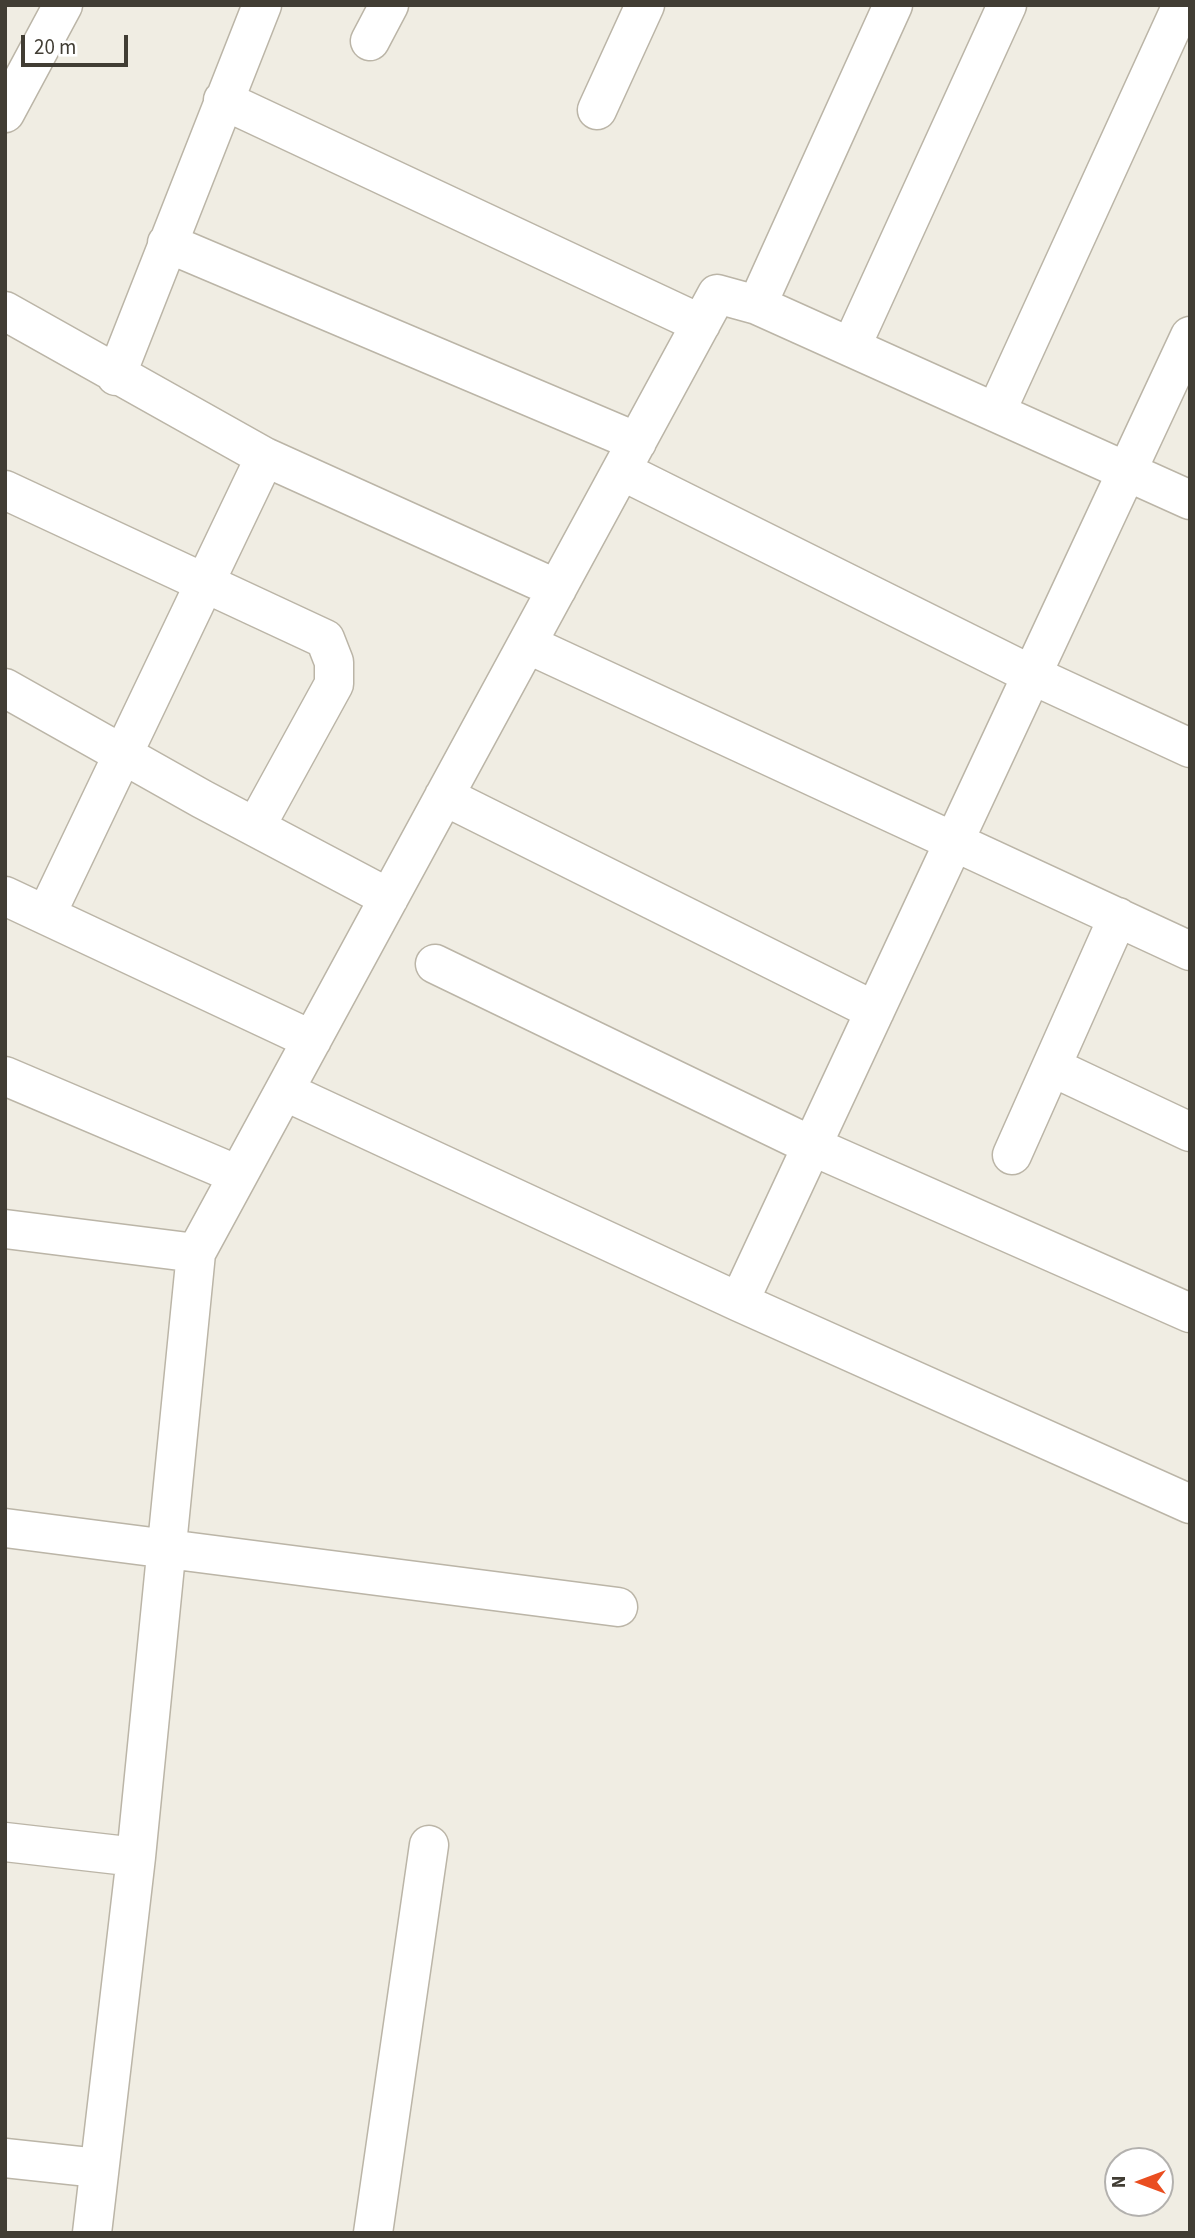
<!DOCTYPE html>
<style>
body{margin:0}
#map{position:relative;width:1195px;height:2238px;overflow:hidden;background:#f0ede3;font-family:"Source Sans 3",sans-serif}
canvas{display:block}
.frame{position:absolute;inset:0;border:7px solid #413d34;pointer-events:none}
.north{position:absolute;left:1104px;top:2147px;width:70px;height:70px;box-sizing:border-box;background:#fff;border:2px solid #b3b1ae;border-radius:50%;rotate:270deg;font-size:19px;font-weight:700;line-height:28px;text-align:center;color:#413d34}
.north::after{content:'';display:block;margin:auto;width:24px;height:32px;background:#ea4e20;clip-path:polygon(50% 0,100% 100%,50% 72%,0 100%)}
.scale{position:absolute;left:21px;top:35px;width:107px;height:32px;box-sizing:border-box;border:4px solid #413d34;border-top:0;padding-left:9px;font-size:21px;line-height:24px;white-space:nowrap;color:#413d34;-webkit-text-stroke:5px #fff;paint-order:stroke}
</style>
<div id="map">
<canvas width="1195" height="2238"></canvas>
<div class="frame"></div>
<div class="north">N</div>
<div class="scale">20 m</div>
</div>
<script>
const context = document.querySelector('canvas').getContext('2d');
context.lineJoin = 'round';
function strokePath(path, color, width, dash) { context.strokeStyle = color; context.lineWidth = width; context.lineCap = dash ? 'butt' : 'round'; context.setLineDash(dash || []); context.stroke(path); }
const street = new Path2D(`
 M370,41L389,5
 M223,100L701,324
 M597,110L645,5
 M5,113L63,5
 M167,243L637,442
 M757,305L893,5
 M5,311L265,457L557,589
 M851,347L1007,5
 M116,376L262,5
 M996,412L1182,5
 M622,471L1032,675L1190,748
 M5,490L325,639L334,662V684L256,826
 M527,644L1190,951
 M5,688L202,799L389,898
 M444,796L875,1011
 M5,896L312,1040
 M46,915L265,457
 M435,964L812,1146L1190,1313
 M1052,1067L1190,1132
 M5,1076L238,1175
 M284,1091L739,1302L1190,1504
 M1012,1155L1118,917
 M5,1229L196,1253
 M739,1302L1190,336
 M5,1528L618,1607
 M5,1842L136,1857
 M5,2158L98,2168
 M92,2233L136,1857L196,1253L717,294L757,305L1190,500
 M373,2233L429,1845`);
strokePath(street, '#bbb5a7', 41);
strokePath(street, '#fff', 38);
</script>
